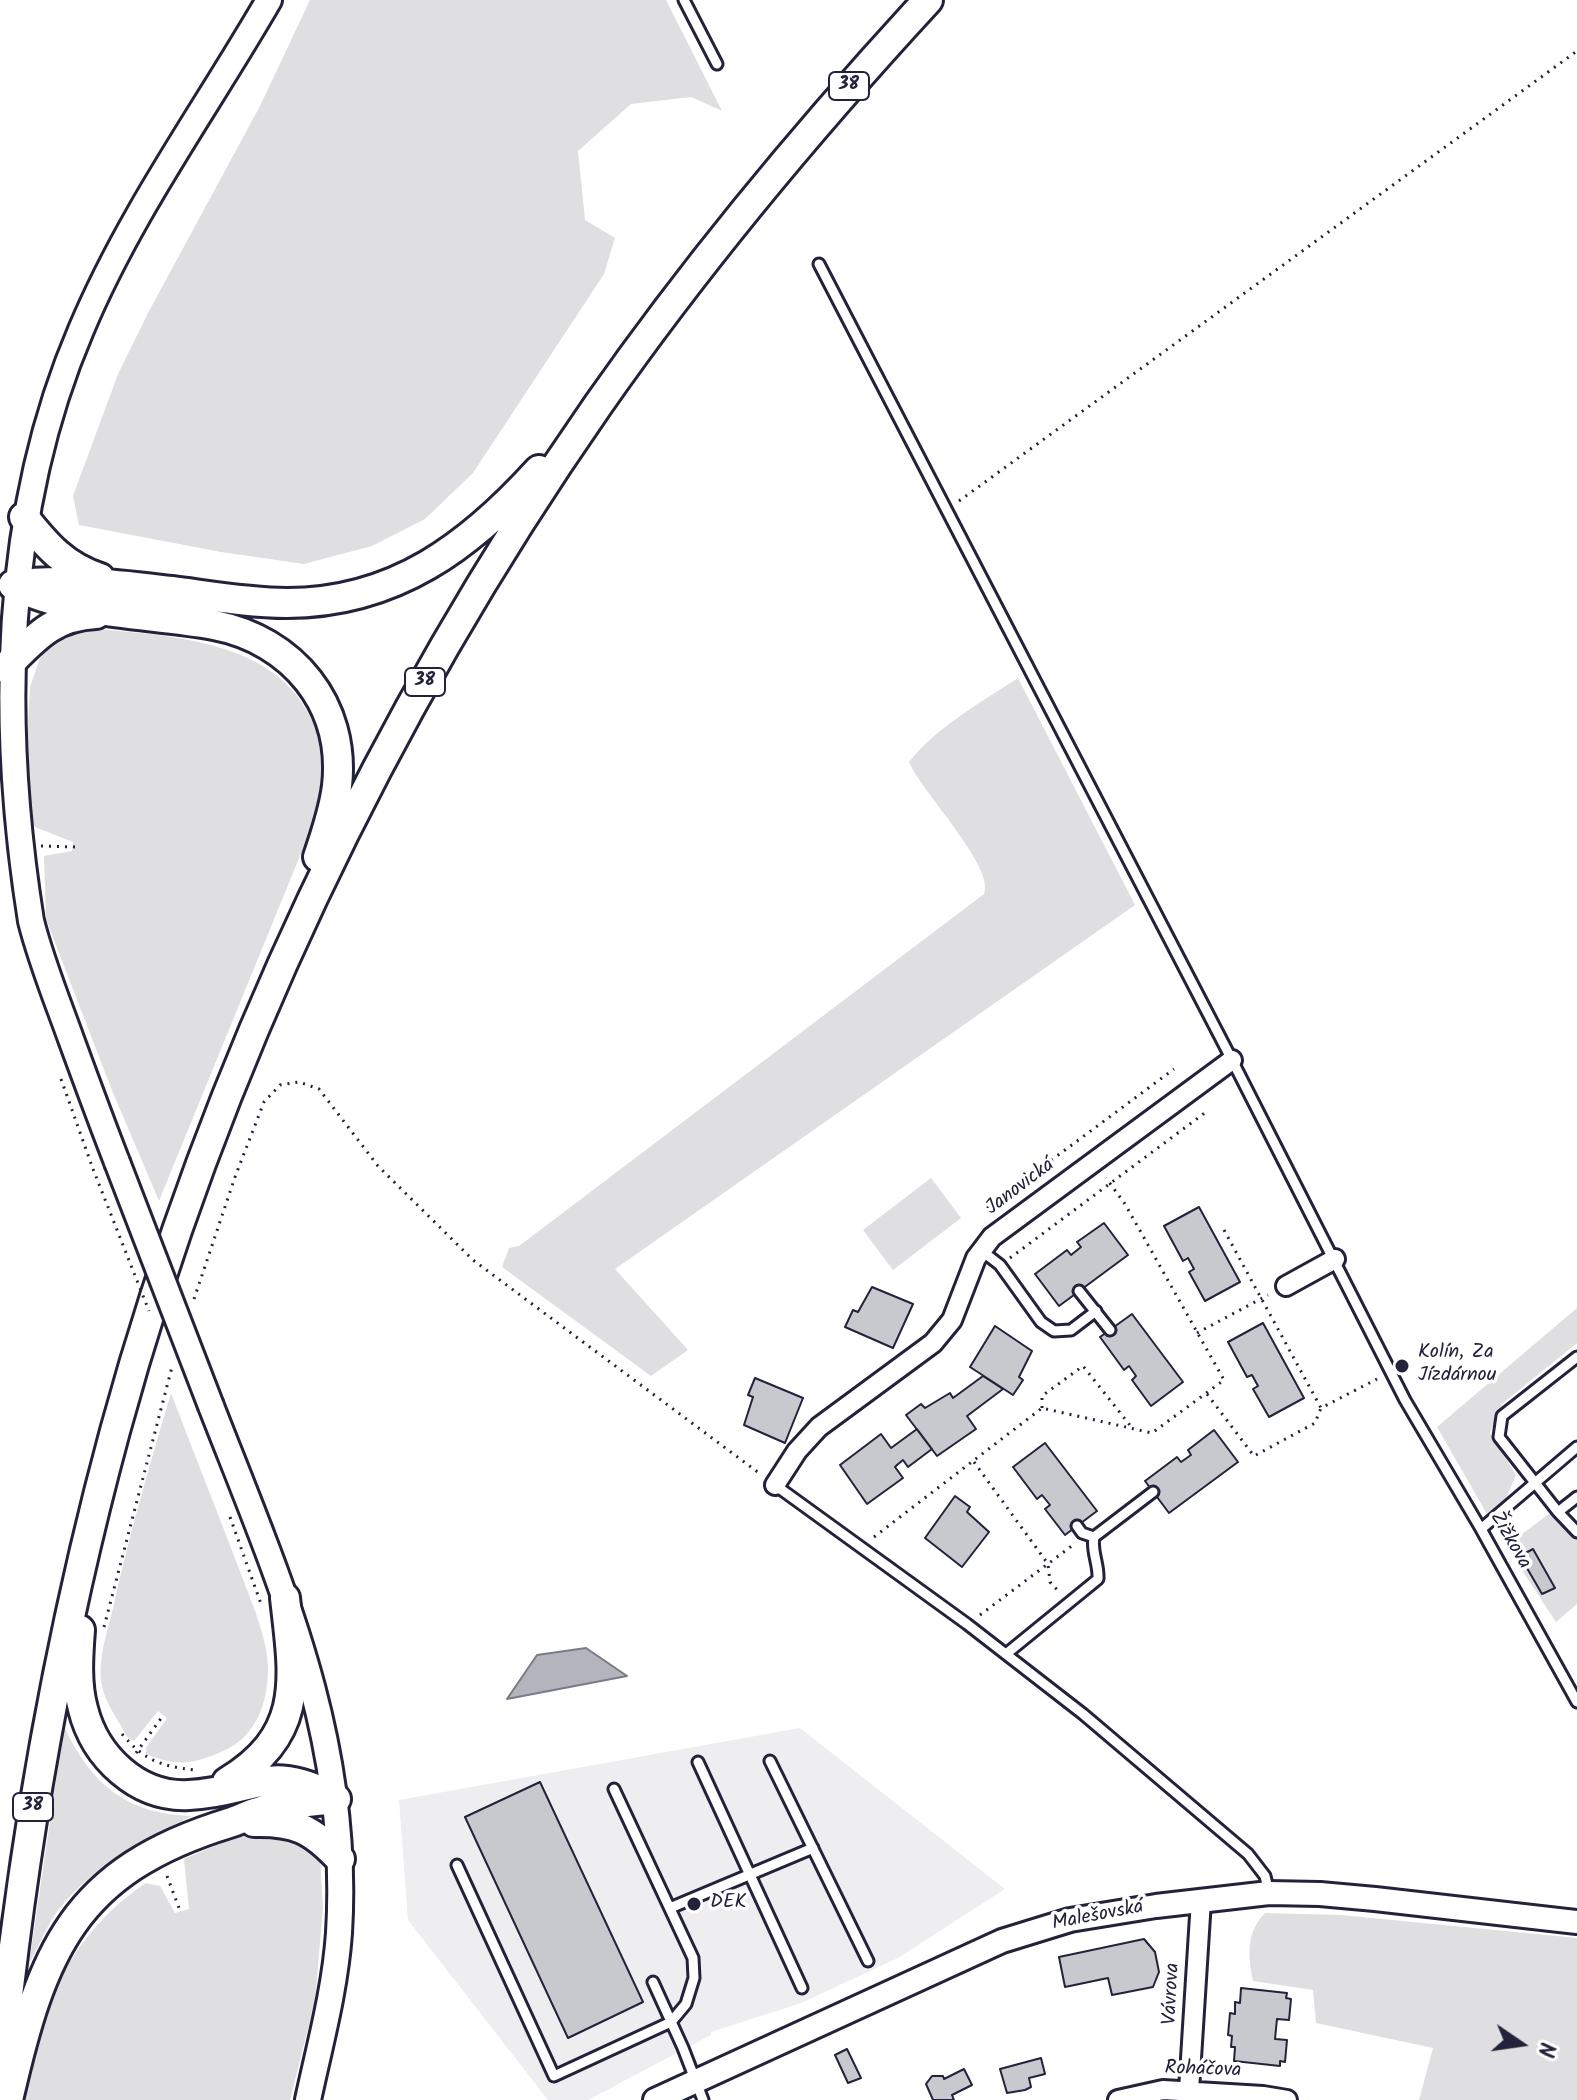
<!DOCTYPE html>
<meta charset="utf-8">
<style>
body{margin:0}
#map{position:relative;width:1577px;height:2100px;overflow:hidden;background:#fff;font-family:Kalam,sans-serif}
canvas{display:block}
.north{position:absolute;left:1481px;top:2004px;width:80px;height:80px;-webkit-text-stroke:6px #fff;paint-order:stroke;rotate:103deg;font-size:22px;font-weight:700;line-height:32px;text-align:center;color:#22223b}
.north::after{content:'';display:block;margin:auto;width:28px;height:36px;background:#22223b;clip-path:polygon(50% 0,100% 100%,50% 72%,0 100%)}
</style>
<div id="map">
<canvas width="1577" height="2100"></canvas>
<div class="north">N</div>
</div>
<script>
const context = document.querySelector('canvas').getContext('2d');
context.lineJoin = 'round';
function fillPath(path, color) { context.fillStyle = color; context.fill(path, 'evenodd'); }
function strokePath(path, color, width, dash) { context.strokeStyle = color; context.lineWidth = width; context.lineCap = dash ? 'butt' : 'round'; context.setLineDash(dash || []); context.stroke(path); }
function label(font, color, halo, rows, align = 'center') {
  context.font = font + ' Kalam,sans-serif'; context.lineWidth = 7; context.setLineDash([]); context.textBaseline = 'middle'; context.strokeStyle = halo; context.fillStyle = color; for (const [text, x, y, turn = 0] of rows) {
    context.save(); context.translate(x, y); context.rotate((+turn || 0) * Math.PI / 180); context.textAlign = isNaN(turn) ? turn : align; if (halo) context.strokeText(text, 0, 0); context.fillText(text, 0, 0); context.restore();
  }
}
const built = new Path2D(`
 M800,1728L1005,1889L898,1958L801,2003L711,2032V2035L588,2100H548L408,1920L399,1800Z`);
const green = new Path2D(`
 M310,0H666L722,111L691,97L631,104L578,151L585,220L615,238L604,274L473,473L425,519L372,546L304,564L221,552L79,525L73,496L118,374L148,313L260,106Z
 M82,627C163,637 275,635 313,723C316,730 321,738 323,745C327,771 319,799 313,824L159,1201L111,1088L46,919L44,856L72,851L73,842L35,827L23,807L30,687L40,658L58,639Z
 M1018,678L1135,905L615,1269L688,1350L651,1376L502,1267L509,1248L519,1246L984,894C996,868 921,791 909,762C938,726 980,703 1018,678Z
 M931,1178L961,1218L893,1270L863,1230Z
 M1577,1308V1343L1502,1404L1490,1433L1516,1475L1504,1503L1487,1514L1437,1427Z
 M171,1393C194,1453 218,1514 241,1574C251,1601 268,1639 268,1668C268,1703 256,1738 221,1752C191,1765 176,1766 146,1754V1748L167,1718L158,1711L134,1741L127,1737C119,1721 106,1704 102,1687C97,1661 107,1633 113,1608C129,1535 150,1464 171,1393Z
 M1554,1510L1577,1539V1604L1556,1622L1506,1546Z
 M64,1726C91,1785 127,1814 192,1816C144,1840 93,1866 59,1909C47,1925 39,1946 29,1964Z
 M244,1833L292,1835L320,1855L323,1908L315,2001L290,2100H24C33,2014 73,1931 146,1883L160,1886L175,1913L189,1909L184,1859Z
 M1265,1913L1341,1915L1577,1938V2100H1419L1433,2048L1316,2023L1313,1990L1253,1981C1248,1956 1246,1932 1265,1913Z`);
const water = new Path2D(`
 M586,1648L627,1676L507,1699L537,1655Z`);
const building = new Path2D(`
 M1199,1207L1240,1282L1205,1301L1189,1272L1194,1269L1188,1258L1183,1261L1164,1226Z
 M1104,1223L1128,1255L1059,1306L1035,1274L1067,1250L1071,1255L1081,1247L1077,1242Z
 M872,1287L913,1304L893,1348L845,1327L853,1310L858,1312Z
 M1132,1314L1183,1382L1151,1406L1132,1380L1136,1376L1129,1366L1124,1370L1100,1337Z
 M1263,1323L1304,1398L1269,1417L1253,1389L1258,1386L1252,1375L1247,1377L1228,1342Z
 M995,1326L1032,1351L1019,1377L1023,1380L1013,1395L970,1367Z
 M983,1376L1003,1389L967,1416L976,1429L937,1456L906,1415L921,1404L925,1408L950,1393L953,1398Z
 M755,1378L803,1398L785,1443L744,1425L753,1397L748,1395Z
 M917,1429L932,1449L908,1467L903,1460L897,1465L895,1467L903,1478L867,1504L840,1465L881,1434L891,1448Z
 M1214,1430L1238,1462L1169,1513L1145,1481L1177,1457L1181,1462L1191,1455L1188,1450Z
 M1045,1443L1097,1511L1065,1535L1045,1509L1050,1505L1042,1495L1037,1499L1013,1467Z
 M955,1496L970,1507L967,1512L989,1532L962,1567L925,1538Z
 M1533,1549L1555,1588L1542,1594L1520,1556Z
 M540,1782L643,2002L568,2038L465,1817Z
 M1144,1939L1155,1952L1159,1972L1153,1987L1112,1995L1108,1978L1065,1987L1059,1957Z
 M1241,1988L1287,1993L1286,1998L1291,1999L1289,2020L1277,2019L1275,2039L1287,2040L1285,2062L1280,2061V2066L1234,2061L1235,2047H1231L1232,2036L1228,2035L1230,2013L1235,2014V2002L1240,2003Z
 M847,2049L861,2078L848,2083L835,2055Z
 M1041,2058L1045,2074L1029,2078L1031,2087L1025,2090L1007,2093L1000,2069Z
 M964,2069L972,2085L952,2095L954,2100H933L926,2084L932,2076H943L944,2079Z`);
const path = new Path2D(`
 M959,501L1577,51
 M41,846L78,847
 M61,1079L93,1169
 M987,1208L1174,1069
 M1224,1230L1321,1408L1377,1379
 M1010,1258L1206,1112
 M194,1299L235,1177L264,1102L280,1085L299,1082L319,1089L378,1166L473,1260L759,1473
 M1197,1333L1268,1295
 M1207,1394L1254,1456L1315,1423L1321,1408
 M1042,1408V1396L1083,1366L1133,1429
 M974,1462L1048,1564L1050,1582L1059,1592
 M230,1517L261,1604
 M874,1537L1042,1408L1152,1433L1224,1380L1125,1204L1106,1178
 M980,1615L1073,1545
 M104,1627L172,1367
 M122,1734C144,1760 160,1766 194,1770
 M136,1753L162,1717
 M167,1876L179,1908`);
const service = new Path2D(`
 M684,0L717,64
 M819,264L1232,1060L1405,1400L1481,1529L1577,1702
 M982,1251L1000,1265L1041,1322L1054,1331L1071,1330L1096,1311
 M1079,1291L1110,1330
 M1577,1357L1502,1416L1499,1437L1558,1512L1577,1532
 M775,1485L967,1624L1083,1714L1248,1854L1265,1876L1269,1893
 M1558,1512L1577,1497
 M1077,1526L1082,1533L1094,1537
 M1481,1529L1577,1447
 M1006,1654L1098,1579C1099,1564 1091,1551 1094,1537L1153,1492
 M770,1761L868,1961
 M698,1762L802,1988
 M457,1865L554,2076L671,2022L686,2004L694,1978L693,1958L614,1789
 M670,1908L813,1848
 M653,1982L683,2048L703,2100`);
const minor = new Path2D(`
 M1286,1286L1335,1259
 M775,1485L797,1451L819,1427L933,1343L952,1320L976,1258L992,1237L1232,1060
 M1189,2090L1201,1900
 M1118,2100L1163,2090L1263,2096L1287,2100`);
const tertiary = new Path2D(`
 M655,2100L1002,1941L1070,1920L1156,1906L1269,1893L1320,1894L1375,1899L1577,1922`);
const secondary = new Path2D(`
 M117,1162C101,1121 86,1080 71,1039C57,1000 41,961 31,921C0,726 2,514 81,330C130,213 206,109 269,0
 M211,1406C280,1583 351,1738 339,1933C335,1990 320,2044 308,2100`);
const primary = new Path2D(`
 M24,517C46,545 65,567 100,578
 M13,585C66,578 119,585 172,591C210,596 249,603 287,603C395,603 470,546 539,470
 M29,592C87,615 153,614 214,625C293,640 346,705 337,786C334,810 326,834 318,857
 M5,668C34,639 52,616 96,614
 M80,1630C78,1656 76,1684 83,1709C95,1757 138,1798 189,1795C254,1792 270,1761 336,1799
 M227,1782C306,1734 294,1678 285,1598
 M254,1822C295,1821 312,1829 340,1859
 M0,2071C21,1855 58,1641 115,1431C214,1068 383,714 598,405C698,262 809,129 928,0
 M8,2100C42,1951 73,1871 229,1823C239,1820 248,1815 258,1812C282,1803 311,1802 336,1799`);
const pathBridge = new Path2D(`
 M93,1169L149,1311`);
const secondaryBridge = new Path2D(`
 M117,1162L211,1406`);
const markers = [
 [1402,1366,8,"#22223b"],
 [694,1904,8,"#22223b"]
];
const shields = [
 [849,86,40],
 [425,682,40],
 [33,1807,40]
];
const shieldNames = [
 ["38",849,86],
 ["38",425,682],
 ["38",33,1807]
];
const streetNames = [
 ["Janovická",1021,1188,-37],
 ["Žižkova",1509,1541,60],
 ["Malešovská",1098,1917,-11],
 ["Vávrova",1173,1994,-87],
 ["Roháčova",1203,2071,2]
];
const poiNames = [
 ["Kolín, Za",1418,1354],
 ["Jízdárnou",1418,1377],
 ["DEK",710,1904]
];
fillPath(built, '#eeeef1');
fillPath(green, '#dfdfe2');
fillPath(water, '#b4b4bc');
strokePath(water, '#7a7a88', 2);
fillPath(building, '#c8c8cf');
strokePath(building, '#22223b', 2);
strokePath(service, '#22223b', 15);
strokePath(minor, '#22223b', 24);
strokePath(tertiary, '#22223b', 28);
strokePath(secondary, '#22223b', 30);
strokePath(primary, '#22223b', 34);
strokePath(path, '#22223b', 3, [2, 6]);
strokePath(service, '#fff', 9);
strokePath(minor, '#fff', 18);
strokePath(tertiary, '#fff', 22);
strokePath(secondary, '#fff', 24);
strokePath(primary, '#fff', 28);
strokePath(secondaryBridge, '#22223b', 30, []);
strokePath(pathBridge, '#22223b', 3, [2, 6]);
strokePath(secondaryBridge, '#fff', 24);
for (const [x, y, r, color] of markers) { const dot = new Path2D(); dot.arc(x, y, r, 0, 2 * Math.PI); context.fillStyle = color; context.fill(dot); strokePath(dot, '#fff', 3); }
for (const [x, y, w] of shields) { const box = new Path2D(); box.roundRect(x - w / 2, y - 14, w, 28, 6); context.fillStyle = '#fff'; context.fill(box); strokePath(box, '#22223b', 2); }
label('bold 18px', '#22223b', null, shieldNames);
label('20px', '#22223b', '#fff', streetNames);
label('20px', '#22223b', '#fff', poiNames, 'left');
</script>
